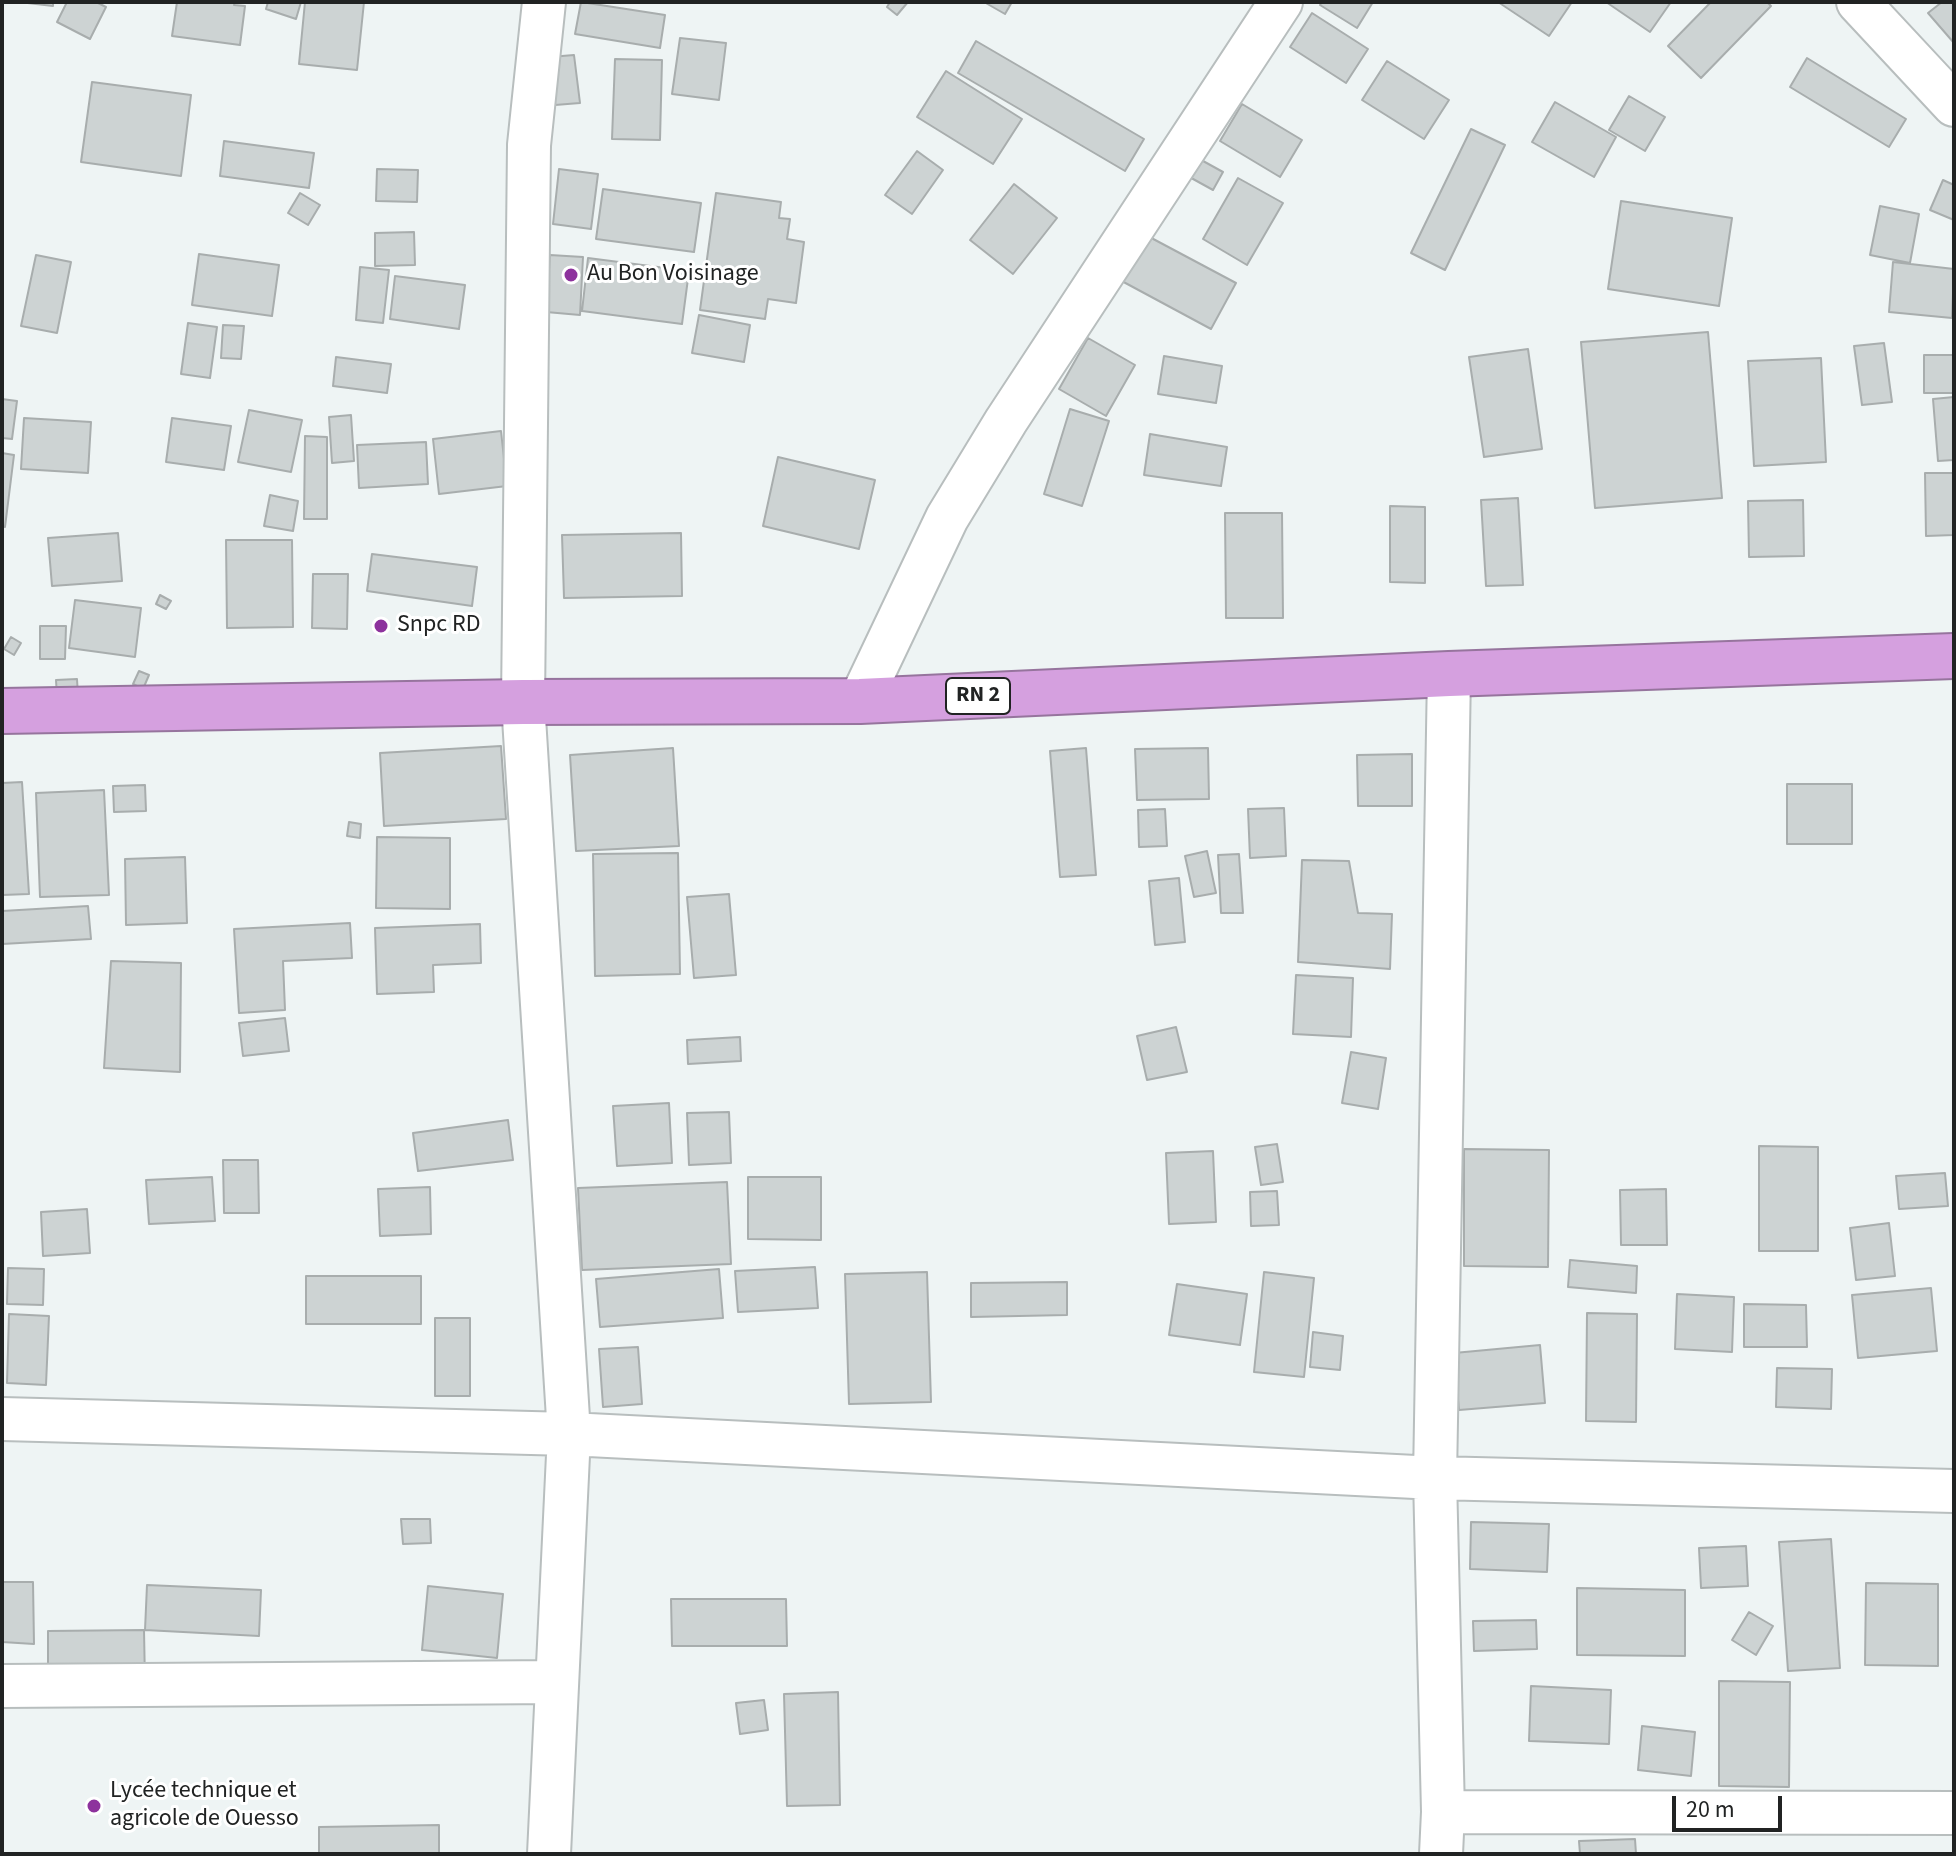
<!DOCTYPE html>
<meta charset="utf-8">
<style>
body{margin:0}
#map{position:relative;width:1956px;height:1856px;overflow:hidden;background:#eef4f4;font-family:"Source Sans 3",sans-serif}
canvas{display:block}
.frame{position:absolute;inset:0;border:4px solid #212323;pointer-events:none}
.scale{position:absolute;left:1672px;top:1796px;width:110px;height:36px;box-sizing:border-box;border:4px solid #212323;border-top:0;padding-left:10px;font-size:24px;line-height:28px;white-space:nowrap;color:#212323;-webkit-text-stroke:6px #fff;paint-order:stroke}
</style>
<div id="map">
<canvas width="1956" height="1856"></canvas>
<div class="frame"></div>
<div class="scale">20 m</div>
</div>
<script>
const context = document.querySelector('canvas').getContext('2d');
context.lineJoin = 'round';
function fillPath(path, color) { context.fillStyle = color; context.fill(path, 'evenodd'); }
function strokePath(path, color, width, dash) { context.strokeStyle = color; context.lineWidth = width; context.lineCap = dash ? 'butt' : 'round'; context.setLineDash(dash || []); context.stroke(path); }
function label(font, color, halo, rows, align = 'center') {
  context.font = font + ' "Source Sans 3",sans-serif'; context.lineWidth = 6; context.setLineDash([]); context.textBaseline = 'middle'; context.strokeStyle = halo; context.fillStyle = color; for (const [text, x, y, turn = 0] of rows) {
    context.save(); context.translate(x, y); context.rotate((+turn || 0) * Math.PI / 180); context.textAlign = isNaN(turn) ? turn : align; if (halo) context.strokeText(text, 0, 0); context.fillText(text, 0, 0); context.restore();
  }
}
const building = new Path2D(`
 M19,2H53V6Z
 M67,2H96L106,7L90,39L57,22Z
 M177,2H235L234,5L245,6L240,45L172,36Z
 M268,2H301L296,19L266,9Z
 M305,2H364L357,70L299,64Z
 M581,2L665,15L660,48L575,34Z
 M890,2H908L897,15L887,7Z
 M984,2H1012L1005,14Z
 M1322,2H1373L1357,28L1320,5Z
 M1498,2H1572L1549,36Z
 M1606,2H1671L1650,32Z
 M1711,2H1767L1771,6L1701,78L1668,46Z
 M1942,2H1954V43L1928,13Z
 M1312,13L1368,49L1346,83L1290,47Z
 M680,38L726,43L719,100L672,94Z
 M976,41L1144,139L1125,171L958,73Z
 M574,55L580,103L555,105L550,57Z
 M1807,58L1906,119L1889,147L1790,87Z
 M615,59L662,60L660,140L612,139Z
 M1387,61L1449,100L1424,139L1362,100Z
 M946,71L1022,119L993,164L917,117Z
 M92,82L191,95L181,176L81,162Z
 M1629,96L1665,117L1645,151L1609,130Z
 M1555,102L1616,137L1594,177L1532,142Z
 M1242,104L1302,140L1280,177L1220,141Z
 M1471,129L1505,145L1445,270L1411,253Z
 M224,141L314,153L309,188L220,176Z
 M917,151L943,170L912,214L885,195Z
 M1194,156L1223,172L1213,190L1184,174Z
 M377,169L418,170L417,202L376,201Z
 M559,169L598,174L591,229L553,224Z
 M1238,178L1283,203L1247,265L1203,239Z
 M1943,180L1954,185V220L1930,210Z
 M1014,184L1057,218L1013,274L970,240Z
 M603,189L701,203L694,252L596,239Z
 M300,193L320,205L308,225L288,213Z
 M716,193L781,202L779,218L790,219L787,239L804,242L796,303L768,299L765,319L700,310Z
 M1621,201L1732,218L1719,306L1608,289Z
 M1880,206L1919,214L1910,263L1870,255Z
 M414,232L415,265L375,266V233Z
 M1142,233L1236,283L1211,329L1118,279Z
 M199,254L279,265L272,316L192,305Z
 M36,255L71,262L57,333L21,326Z
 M550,255L583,257L580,315L546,312Z
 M588,258L689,271L682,324L582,311Z
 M1893,262L1954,269L1952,318L1889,312Z
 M360,267L389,270L383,323L356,320Z
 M395,276L465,285L459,329L390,319Z
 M699,315L750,325L744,362L692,353Z
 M188,323L217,327L210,378L181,374Z
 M223,325L244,326L241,359L221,358Z
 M1708,332L1722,498L1595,508L1581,342Z
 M1088,338L1135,365L1106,416L1059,389Z
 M1884,343L1892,402L1862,405L1854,346Z
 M1528,349L1542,449L1484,457L1469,357Z
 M1924,355H1954V393H1924Z
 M1164,356L1222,366L1216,403L1158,394Z
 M336,357L391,364L387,393L333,386Z
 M1821,358L1826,462L1754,466L1748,361Z
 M1954,397V460L1938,461L1933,399Z
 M2,399L17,401L12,439L2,438Z
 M1070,409L1109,421L1082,506L1044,494Z
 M249,410L302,420L291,472L238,462Z
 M351,415L354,461L332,463L329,417Z
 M24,418L91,422L88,473L21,469Z
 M172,418L231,426L224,470L166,462Z
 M501,431L507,486L439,494L433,439Z
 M1150,434L1227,447L1221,486L1144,475Z
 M305,436L327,437V519H304Z
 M426,442L428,484L359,488L357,445Z
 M2,453L14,455L5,527L2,526Z
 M778,457L875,480L859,549L763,526Z
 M1925,473H1954V535L1926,536Z
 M270,495L298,501L293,531L264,526Z
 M1518,498L1523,585L1486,586L1481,500Z
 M1803,500L1804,556L1749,557L1748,501Z
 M1390,506L1425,507V583L1390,582Z
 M1225,513H1282L1283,618H1226Z
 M118,533L122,581L52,586L48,538Z
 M681,533L682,596L564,598L562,535Z
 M226,540H292L293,627L227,628Z
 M372,554L477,567L472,606L367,591Z
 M313,574H348L347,629L312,628Z
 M160,595L171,601L166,609L156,604Z
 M75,600L141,608L135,657L69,648Z
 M40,626H66L65,659H40Z
 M11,637L21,643L14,655L4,649Z
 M139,671L149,675L143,689L133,684Z
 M77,679L78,696L57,697L56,680Z
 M501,746L506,819L384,826L380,753Z
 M673,748L679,846L576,851L570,755Z
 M1086,748L1096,875L1060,877L1050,751Z
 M1208,748L1209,799L1137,800L1135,749Z
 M1412,754V806H1358L1357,755Z
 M22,782L29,894L2,895V783Z
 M1787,784H1852V844H1787Z
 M145,785L146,811L114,812L113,786Z
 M104,790L109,895L40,897L36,793Z
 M1284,808L1286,856L1250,858L1248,809Z
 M1165,809L1167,846L1139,847L1138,810Z
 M349,822L361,824L360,838L347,836Z
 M377,837L450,838V909L376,908Z
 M1207,851L1216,893L1194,897L1185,856Z
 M678,853L680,974L595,976L593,854Z
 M1239,854L1243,913H1221L1218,855Z
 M185,857L187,923L126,925L125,859Z
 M1302,860L1349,861L1358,913L1392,914L1390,969L1298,962Z
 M1179,878L1185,942L1155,945L1149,881Z
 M729,894L736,975L694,978L687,897Z
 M88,906L91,939L2,944V911Z
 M350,923L352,958L283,961L285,1010L239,1013L234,929Z
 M480,924L481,963L433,965L434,992L377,994L375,928Z
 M111,961L181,963L180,1072L104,1068Z
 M1296,975L1353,978L1351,1037L1293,1034Z
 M285,1018L289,1051L243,1056L239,1023Z
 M1176,1027L1187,1072L1147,1080L1137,1036Z
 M740,1037L741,1061L688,1064L687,1040Z
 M1351,1052L1386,1058L1378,1109L1342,1103Z
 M669,1103L672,1163L617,1166L613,1106Z
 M729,1112L731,1163L689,1165L687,1113Z
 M508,1120L513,1160L418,1171L413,1133Z
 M1277,1144L1283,1182L1261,1185L1255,1147Z
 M1759,1146L1818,1147V1251H1759Z
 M1464,1149L1549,1150L1548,1267L1464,1266Z
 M1213,1151L1216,1222L1169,1224L1166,1153Z
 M223,1160H258L259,1213H224Z
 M1945,1173L1948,1206L1899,1209L1896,1176Z
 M212,1177L215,1221L149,1224L146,1180Z
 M748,1177H821V1240L748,1239Z
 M727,1182L731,1264L582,1270L578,1188Z
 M430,1187L431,1234L380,1236L378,1189Z
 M1666,1189L1667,1245H1621L1620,1190Z
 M1277,1191L1279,1225L1251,1226L1250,1192Z
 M87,1209L90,1253L43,1256L41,1212Z
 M1889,1223L1895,1276L1856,1280L1850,1228Z
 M1570,1260L1637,1266L1636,1293L1568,1287Z
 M815,1267L818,1308L738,1312L735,1271Z
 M8,1268L44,1269L43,1305L7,1304Z
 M719,1269L723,1318L600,1327L596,1279Z
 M927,1272L931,1402L849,1404L845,1274Z
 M1264,1272L1314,1278L1304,1377L1254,1372Z
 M306,1276H421V1324H306Z
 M1067,1282V1315L971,1317V1283Z
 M1177,1284L1247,1294L1240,1345L1169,1335Z
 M1931,1288L1937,1351L1858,1358L1852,1295Z
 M1677,1294L1734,1297L1732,1352L1675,1349Z
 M1744,1304L1806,1305L1807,1347H1744Z
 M1587,1313L1637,1314L1636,1422L1586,1421Z
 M9,1314L49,1316L46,1385L7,1383Z
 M435,1318H470V1396H435Z
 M1313,1332L1343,1336L1340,1370L1310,1367Z
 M1540,1345L1545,1403L1459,1410L1454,1353Z
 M638,1347L642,1404L603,1407L599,1349Z
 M1777,1368L1832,1369L1831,1409L1776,1407Z
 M401,1519H430L431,1543L403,1544Z
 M1471,1522L1549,1524L1547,1572L1470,1569Z
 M1831,1539L1840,1668L1788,1671L1779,1542Z
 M1746,1546L1748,1586L1701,1588L1699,1548Z
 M2,1582H33L34,1644L2,1642Z
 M1866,1583L1938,1584V1666L1865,1665Z
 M147,1585L261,1590L259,1636L145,1630Z
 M428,1586L503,1594L497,1658L422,1650Z
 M1577,1588L1685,1590V1656L1577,1655Z
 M671,1599H786L787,1646H672Z
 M1749,1612L1773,1626L1756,1655L1732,1640Z
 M1536,1620L1537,1649L1474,1651L1473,1621Z
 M144,1630L145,1683L48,1684V1631Z
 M1719,1681L1790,1682L1789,1787L1719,1786Z
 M1531,1686L1611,1690L1609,1744L1529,1741Z
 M838,1692L840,1805L787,1806L784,1694Z
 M764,1700L768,1730L740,1734L736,1703Z
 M1642,1726L1695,1732L1691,1776L1638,1770Z
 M439,1825V1854H319V1827Z
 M1635,1839L1636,1854H1580L1579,1841Z`);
const street = new Path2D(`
 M544,2L529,145L523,702L569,1434L549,1854
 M1858,2L1954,105
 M860,701L947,518L1006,421L1281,2
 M2,1419L569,1434L1435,1478L1954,1491
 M2,1686L557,1682
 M1443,1812L1954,1813
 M1441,1854L1443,1812L1435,1478L1449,674`);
const highway = new Path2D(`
 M2,711L523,702L860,701L1449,674L1954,656`);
const markers = [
 [571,275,8,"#8d329d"],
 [381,626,8,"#8d329d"],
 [94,1806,8,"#8d329d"]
];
const shields = [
 [978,696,64]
];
const shieldNames = [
 ["RN 2",978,696]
];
const poiNames = [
 ["Au Bon Voisinage",587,275],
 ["Snpc RD",397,626],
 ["Lycée technique et",110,1792],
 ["agricole de Ouesso",110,1820]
];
fillPath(building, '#cdd3d3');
strokePath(building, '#a8adad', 2);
strokePath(street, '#b8bebe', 46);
strokePath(highway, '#96749d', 48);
strokePath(street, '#fff', 42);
strokePath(highway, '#d5a0df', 44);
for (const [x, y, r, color] of markers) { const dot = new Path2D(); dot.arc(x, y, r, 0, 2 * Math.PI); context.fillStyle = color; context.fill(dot); strokePath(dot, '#fff', 3); }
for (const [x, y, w] of shields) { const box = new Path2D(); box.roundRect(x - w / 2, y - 18, w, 36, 6); context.fillStyle = '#fff'; context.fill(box); strokePath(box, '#212323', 2); }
label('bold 22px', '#212323', null, shieldNames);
label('24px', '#212323', '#fff', poiNames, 'left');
</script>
